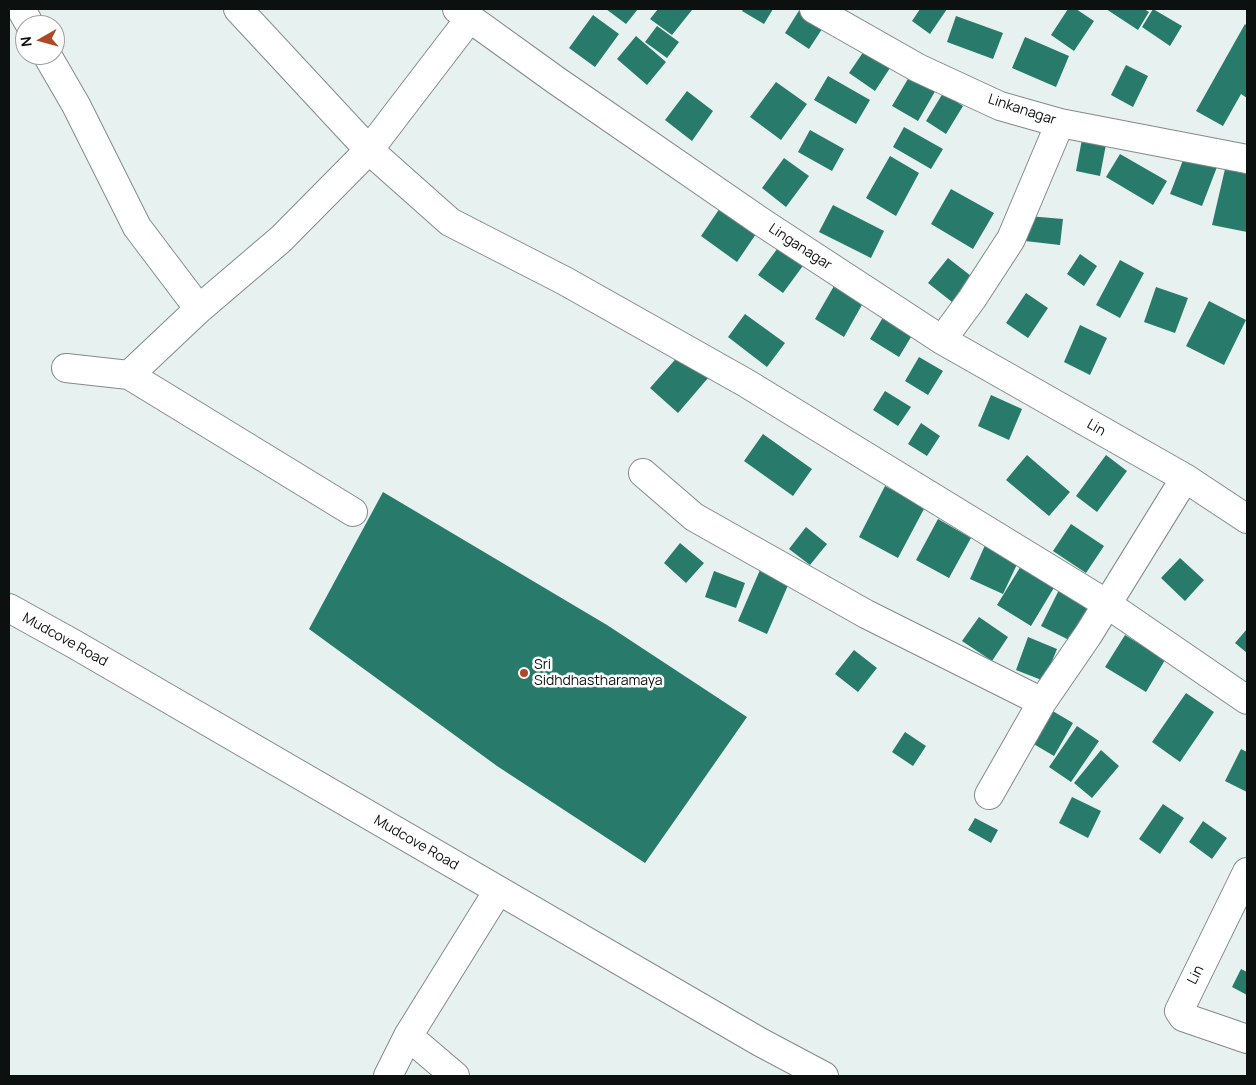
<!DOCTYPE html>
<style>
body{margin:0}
#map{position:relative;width:1256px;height:1085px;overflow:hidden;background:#e7f1ef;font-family:Manrope,sans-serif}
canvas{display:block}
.frame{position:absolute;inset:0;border:10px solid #0c100f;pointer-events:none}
.north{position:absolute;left:15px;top:15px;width:50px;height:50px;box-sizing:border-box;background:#fff;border:1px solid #9e9f9f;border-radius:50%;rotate:263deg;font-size:14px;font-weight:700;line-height:20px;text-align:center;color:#0c100f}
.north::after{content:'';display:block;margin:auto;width:18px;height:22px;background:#af4824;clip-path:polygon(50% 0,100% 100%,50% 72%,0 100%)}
</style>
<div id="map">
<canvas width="1256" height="1085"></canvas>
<div class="frame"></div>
<div class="north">N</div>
</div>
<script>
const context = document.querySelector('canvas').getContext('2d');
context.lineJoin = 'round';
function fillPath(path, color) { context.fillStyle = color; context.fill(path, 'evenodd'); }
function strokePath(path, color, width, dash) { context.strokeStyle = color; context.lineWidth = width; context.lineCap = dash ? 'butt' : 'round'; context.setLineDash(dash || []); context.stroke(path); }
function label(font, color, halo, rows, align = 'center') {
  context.font = font + ' Manrope,sans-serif'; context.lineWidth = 5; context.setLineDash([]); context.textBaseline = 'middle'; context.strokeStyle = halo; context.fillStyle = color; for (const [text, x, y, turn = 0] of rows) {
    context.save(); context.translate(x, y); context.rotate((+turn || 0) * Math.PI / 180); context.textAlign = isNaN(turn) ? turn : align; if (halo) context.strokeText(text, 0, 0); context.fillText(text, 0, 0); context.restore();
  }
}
const building = new Path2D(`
 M606,9H638L626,24Z
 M658,9H690L692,10L672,35L650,19Z
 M743,9H773L764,24L742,11Z
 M800,9H804L826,23L809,49L785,33Z
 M920,9H947L930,34L912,21Z
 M1068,9H1076L1094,21L1074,51L1051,35Z
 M1106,9H1144L1149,12L1138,30Z
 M1153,9L1182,26L1170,46L1142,27Z
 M593,15L619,34L595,67L569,48Z
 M956,16L1003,33L993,59L947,42Z
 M1245,24L1247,26V98L1241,94L1223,126L1196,111Z
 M657,26L679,42L667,58L645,42Z
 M636,36L666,62L647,85L617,59Z
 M1025,37L1069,56L1056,87L1012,68Z
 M864,51L890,68L875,91L849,73Z
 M1126,65L1148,76L1133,107L1111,95Z
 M912,72L937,88L918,121L892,106Z
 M828,76L870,100L856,124L814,100Z
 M776,82L807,104L781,140L750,117Z
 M687,91L713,111L692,141L665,120Z
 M943,93L963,106L946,134L926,121Z
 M904,127L943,149L931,169L893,147Z
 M810,130L844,149L832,171L798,152Z
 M1083,134L1107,139L1100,176L1076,171Z
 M1120,154L1167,181L1153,205L1106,177Z
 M1185,155L1217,167L1202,206L1170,194Z
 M890,156L919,173L896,216L866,198Z
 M784,158L809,176L786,207L762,188Z
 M1225,169L1247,174V232L1212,225Z
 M951,189L994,213L973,249L931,224Z
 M722,205L758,231L737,262L701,236Z
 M833,205L884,231L871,258L819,232Z
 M1028,216L1063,219L1060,245L1025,241Z
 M780,245L805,263L783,293L758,275Z
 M1080,254L1097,266L1084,286L1067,274Z
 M948,258L971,276L952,302L928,283Z
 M1120,260L1144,273L1120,318L1096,305Z
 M834,286L863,303L844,337L815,319Z
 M1156,287L1188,298L1175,333L1144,322Z
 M1026,293L1048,308L1028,338L1006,323Z
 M1209,301L1246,320L1224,365L1186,346Z
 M745,314L785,343L767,367L728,337Z
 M885,314L914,332L899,357L870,339Z
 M1080,325L1107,338L1090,375L1064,362Z
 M681,353L708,378L678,413L650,388Z
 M919,357L943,371L928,395L905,381Z
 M885,391L911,407L898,426L873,410Z
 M991,395L1022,409L1009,440L978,426Z
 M921,423L940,436L927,456L908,444Z
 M763,434L812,469L793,496L744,461Z
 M1027,455L1070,492L1049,516L1006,480Z
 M1106,455L1127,471L1097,512L1076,496Z
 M885,486L925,507L898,558L859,537Z
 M383,492L607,625L747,717L645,863L497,766L309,629Z
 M938,519L971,538L949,578L916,560Z
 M1071,524L1104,546L1086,573L1053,551Z
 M806,527L827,544L810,565L789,549Z
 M680,543L704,563L686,583L664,563Z
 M986,543L1020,558L1003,594L970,579Z
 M1180,558L1204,580L1185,601L1161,578Z
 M1024,561L1058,581L1031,626L997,605Z
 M760,570L789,583L767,634L738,621Z
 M714,571L745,583L736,608L705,597Z
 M1061,586L1095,603L1075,643L1041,626Z
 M979,617L1008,637L992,661L962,641Z
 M1247,629V653L1235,643Z
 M1125,635L1165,660L1146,692L1105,667Z
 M1028,637L1057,649L1044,681L1016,670Z
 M854,650L877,668L858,692L835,674Z
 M1186,693L1214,712L1180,762L1152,742Z
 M1051,710L1073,723L1054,756L1032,743Z
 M1077,726L1099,741L1071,782L1049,767Z
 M905,732L926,746L913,766L892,752Z
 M1241,749L1247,752V792L1225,781Z
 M1101,750L1119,766L1092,798L1074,783Z
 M1072,797L1101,811L1088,838L1059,823Z
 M1163,804L1184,818L1160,854L1139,839Z
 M975,818L998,830L991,843L968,830Z
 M1203,821L1227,838L1212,859L1189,842Z
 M1241,969L1247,972V995L1232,987Z`);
const minor = new Path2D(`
 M21,9L30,25
 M238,9L369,150L450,222L565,281L746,383L1107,604L1247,700
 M457,9L557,81L763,223L942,340L1185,478L1247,519
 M814,9L918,68L1000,106L1060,123L1247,159
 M47,55L76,105L137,227L199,309
 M942,340L972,299L1011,239L1060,123
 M66,368L129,375L353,512
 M129,375L199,309L281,239L369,150L470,18
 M643,473L694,517L866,614L1042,702L1088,635L1185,478
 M9,608L74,644L760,1042L824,1076
 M989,795L1042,702
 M1247,872L1179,1011L1183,1017L1247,1039
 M408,1036L455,1076
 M388,1076L408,1036L498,891`);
const markers = [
 [524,673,5,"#af4824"]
];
const streetNames = [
 ["Linkanagar",1022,110,18],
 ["Linganagar",800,247,33],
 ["Lin",1096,428,30],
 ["Mudcove Road",65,640,29],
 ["Mudcove Road",416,843,30],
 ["Lin",1196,975,-63]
];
const poiNames = [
 ["Sri",534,665],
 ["Sidhdhastharamaya",534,681]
];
fillPath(building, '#287a6b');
strokePath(minor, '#828b89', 30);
strokePath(minor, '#fff', 28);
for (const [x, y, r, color] of markers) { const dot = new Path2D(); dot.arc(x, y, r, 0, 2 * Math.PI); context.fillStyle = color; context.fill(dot); strokePath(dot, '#fff', 2); }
label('14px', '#0c100f', '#fff', streetNames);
label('14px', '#0c100f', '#fff', poiNames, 'left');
</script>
